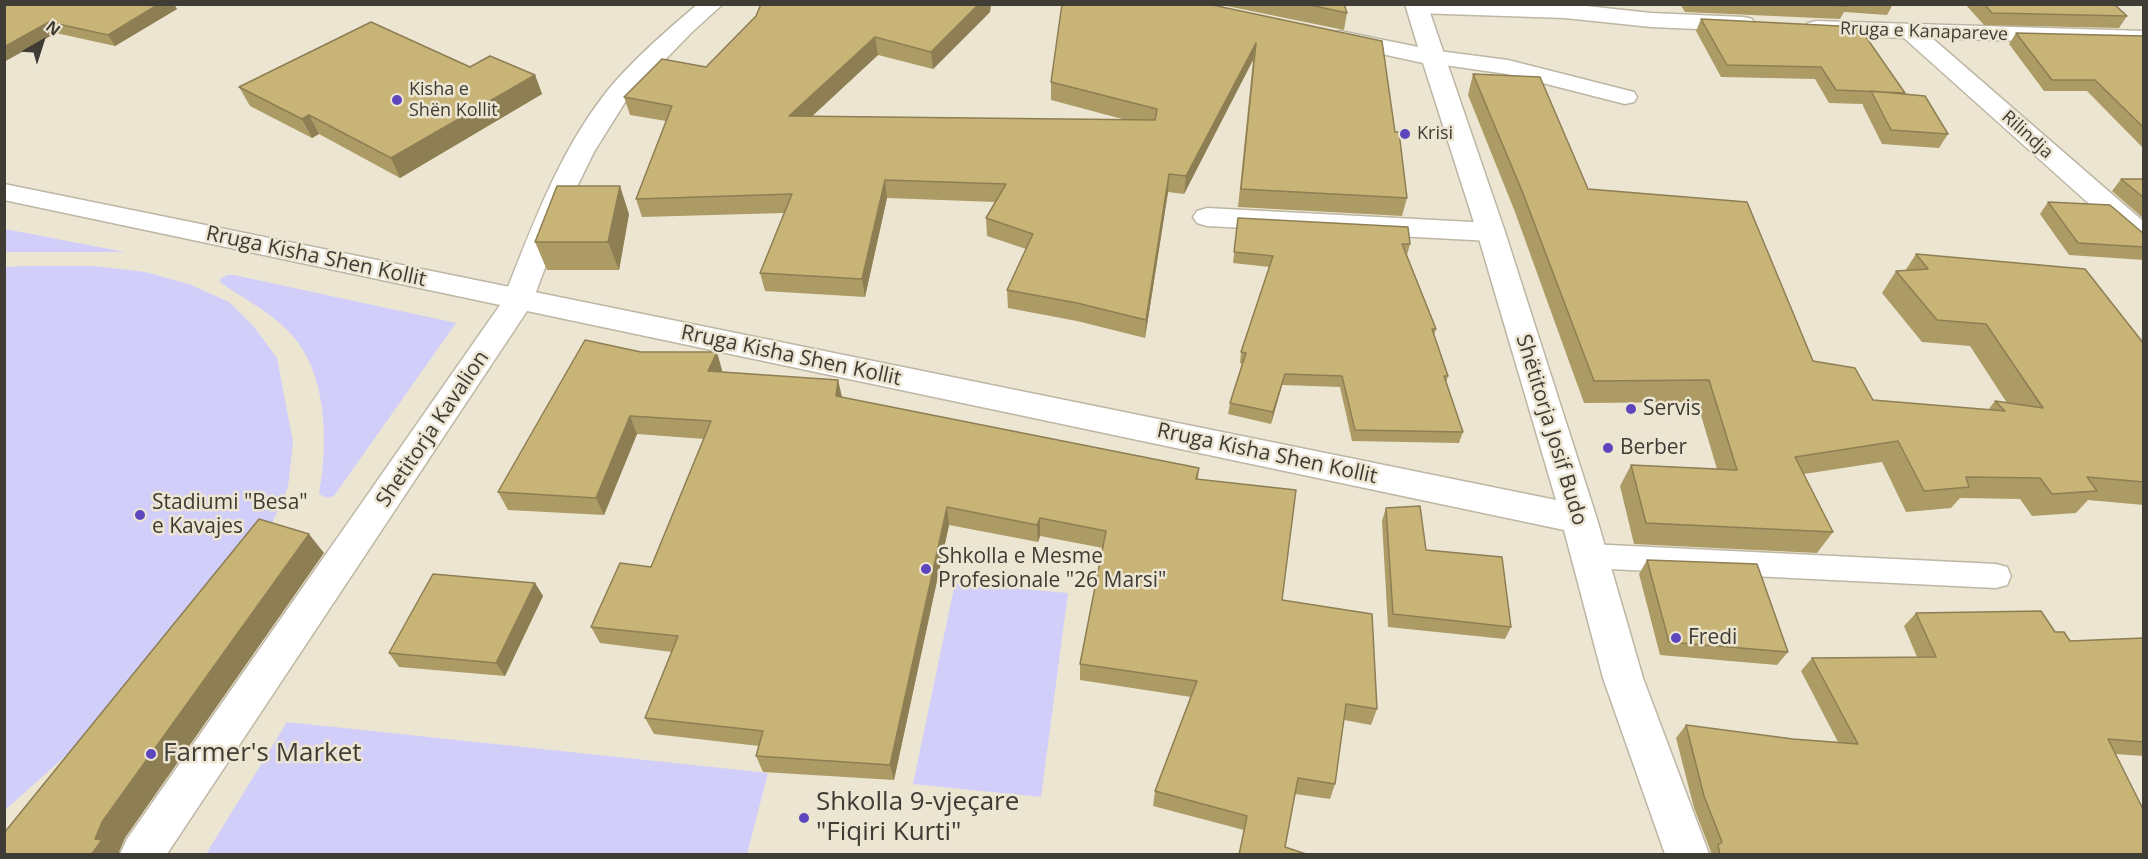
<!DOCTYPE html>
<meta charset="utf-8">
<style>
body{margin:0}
#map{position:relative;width:2148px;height:859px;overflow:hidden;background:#ece5d2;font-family:"Open Sans",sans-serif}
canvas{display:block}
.frame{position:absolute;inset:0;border:6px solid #3f3c35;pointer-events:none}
.north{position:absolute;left:12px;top:12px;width:60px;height:60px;-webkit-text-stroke:4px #ece5d2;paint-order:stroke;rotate:39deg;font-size:16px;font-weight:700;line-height:24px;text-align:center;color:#3f3c35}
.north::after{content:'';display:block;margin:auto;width:21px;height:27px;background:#3f3c35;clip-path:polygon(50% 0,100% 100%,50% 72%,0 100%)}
</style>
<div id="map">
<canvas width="2148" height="859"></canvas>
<div class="frame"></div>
<div class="north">N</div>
</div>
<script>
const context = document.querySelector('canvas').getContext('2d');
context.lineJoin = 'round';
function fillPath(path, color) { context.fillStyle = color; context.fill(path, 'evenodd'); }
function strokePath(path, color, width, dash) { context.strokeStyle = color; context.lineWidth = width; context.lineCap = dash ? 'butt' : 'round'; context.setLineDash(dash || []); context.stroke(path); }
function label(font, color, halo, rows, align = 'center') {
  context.font = font + ' "Open Sans",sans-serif'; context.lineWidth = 5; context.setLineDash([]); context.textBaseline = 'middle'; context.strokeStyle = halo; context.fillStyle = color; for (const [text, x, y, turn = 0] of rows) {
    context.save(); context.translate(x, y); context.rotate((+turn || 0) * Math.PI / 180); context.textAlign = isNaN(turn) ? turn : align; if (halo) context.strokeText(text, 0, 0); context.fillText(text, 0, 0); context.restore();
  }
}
const green = new Path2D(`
 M5,229L125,252H5Z
 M26,266H94L145,272L189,284L229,302L255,328L277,358L293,442L288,487L264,542L183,651L5,810V267Z
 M227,275H234L456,323L334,496L327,498L319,494C328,443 328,373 290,333C270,311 243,299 220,282V279Z
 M955,583L1068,593L1041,797L913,784Z
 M287,722L712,767L768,773L747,854H206Z`);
const lane = new Path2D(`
 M1589,544L1996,564L2007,567L2011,576L2007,585L1996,588L1589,568L1579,565L1574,556L1579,547Z`);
const street = new Path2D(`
 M698,4H723L692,32L627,99L594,152L569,203L533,300L529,307L518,310L507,307L503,300C531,229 559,151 608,90C631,62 669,28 698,4Z
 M1406,4H1568L1651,13L1744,17L1752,19L1755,24L1752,29L1744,31L1651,27L1565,18L1416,13L1408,11Z
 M1816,21L2144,31V45L1932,38L2144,222V247L2134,244L1904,38L1808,33L1804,28L1808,23Z
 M1431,50L1508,60L1634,92L1637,97L1634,102L1625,104L1507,74L1423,62L1419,57L1423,52Z
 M1207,208L1491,223L1501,226L1505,232L1501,238L1491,241L1207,226L1197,223L1193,217L1197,211Z`);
const secondary = new Path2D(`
 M1405,4H1427L1505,232L1597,519L1643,678L1709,854H1665L1603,678L1564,530L527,311L167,854H120L127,839L500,305L4,200V184L1556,500L1477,232L1423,63L1332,43L1328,38L1332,33L1340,31L1418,47Z`);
const wall = new Path2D(`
 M4,4H174L177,9L115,46L56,33Z
 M761,4H991L990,12L933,69L878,55L812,116L1126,120L1051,100V82L1208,4L1395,132L1407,198L1402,216L1238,207L1253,60L1184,194L1168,192L1145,338L1077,321L1008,308L1007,290L1026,249L987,236L986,218L995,202L887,198L865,297L765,291L760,273L784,213L642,217L636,199L666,121L630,115L624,97L706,67L756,16Z
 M1217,4H1344L1347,13L1344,30Z
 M1680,4H1893L1887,15L1844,12L1840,19L1685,12Z
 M1965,4H2114L2127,16L2119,28L1984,25Z
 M1701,19L1904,94L1948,134L1939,148L1882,144L1863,106V104L1829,103L1815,79L1721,77L1696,31Z
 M2016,33L2144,36V149L2087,91H2044L2009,44Z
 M470,67L535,75L542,94L400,178L319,134L312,138L250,106L239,87Z
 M1473,74L1588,189L1813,361L1873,400L1988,410L1995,401L2007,403L1970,346L1922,342L1882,293L1896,271H1905L1916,254L2144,344V505L2088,500L2076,513L2032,516L2020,499L1960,498L1951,508L1906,512L1882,462L1804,474L1833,532L1817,553L1634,544L1620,486L1631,465L1717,469L1697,402L1584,403L1515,212L1468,95Z
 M2121,179H2144V219L2112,191Z
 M2048,202L2144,234V260L2069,255L2040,214Z
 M629,214L619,270H547L535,242Z
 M1238,218L1410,244L1407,255L1436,329L1434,335L1448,376L1446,383L1463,432L1459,443L1352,441L1340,387L1282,385L1271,424L1228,414L1230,403L1242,364L1240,363L1241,352L1270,267L1233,263Z
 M585,340L722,370L721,372L838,380L842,397L1199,468L1198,479L1282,600L1377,709L1371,725L1344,720L1335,784L1330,799L1295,794L1285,847L1309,855H1239L1244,830L1153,806L1155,791L1191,697L1080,680V664L1103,548L1040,536L1038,542L949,525L894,780L763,772L756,756L759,746L654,734L645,718L672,652L600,643L591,627L651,567L704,439L637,434L604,515L508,510L498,492Z
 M1386,508L1426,550L1511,627L1505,639L1388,627L1382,521Z
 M1647,560L1788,652L1777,665L1660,655L1639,574Z
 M535,583L543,596L505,676L399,667L389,653Z
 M1916,613L2055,632L2070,641L2144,638V756L2115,754L2144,855H1708L1711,852L1694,808L1676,738L1686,725L1793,739L1838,742L1801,671L1812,658L1917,657L1904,626Z`);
const shadedWall = new Path2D(`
 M159,4H174L177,9L115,46L108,35Z
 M979,4H991L990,12L933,69L931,52Z
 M49,22L56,33L4,62V47Z
 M875,37L878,55L793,134L789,116Z
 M1256,43L1253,60L1184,194L1186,176Z
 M535,75L542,94L400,178L391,158Z
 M309,115L319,134L312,138L302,119Z
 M1169,174L1168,192L1145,338L1146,320Z
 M885,180L887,198L865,297L862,279Z
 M620,186L629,214L619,270L608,242Z
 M717,352L722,370L714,389L708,371Z
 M1285,374L1282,385L1271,424L1273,412Z
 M838,380L842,398L836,396Z
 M630,416L637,434L604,515L596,498Z
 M947,507L949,525L894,780L890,765Z
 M1040,518V536L1038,542L1037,525Z
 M309,534L324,553L125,838L119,852L122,855H91L95,839L102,822Z
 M535,583L543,596L505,676L496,663Z`);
const building = new Path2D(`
 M4,4H159L108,35L49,22L4,47Z
 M761,4H979L931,52L875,37L789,116L1155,120L1157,109L1051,82L1062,4H1208L1382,41L1395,132H1399L1407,198L1241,189L1256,43L1186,176L1169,174L1146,320L1077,303L1007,290L1033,234L986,218L1006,184L885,180L862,279L760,273L792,194L636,199L672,106L624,97L662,59L706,67L756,16Z
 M1305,4H1344L1347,13Z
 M1808,4H1845L1847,6Z
 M1984,4H2114L2127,16L1992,13Z
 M1701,19L1859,27L1905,93L1836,90L1821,67L1727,65Z
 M371,22L470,67L490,56L535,75L391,158L309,115L302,119L239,87Z
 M2016,33L2144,36V128L2095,80H2052Z
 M1473,74L1540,77L1588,189L1747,202L1813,361L1855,368L1873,400L2005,411L1995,401L2043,408L1986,324L1937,320L1896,271L1928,269L1916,254L2085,269L2144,344V482L2087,477L2097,491L2052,494L2040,478L1966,477L1969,487L1924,491L1898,441L1795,457L1833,532L1646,523L1631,465L1737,470L1709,380L1594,381L1522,191Z
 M1871,91L1925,96L1948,134L1891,130Z
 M2121,179H2144V198Z
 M557,186H620L608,242H535Z
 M2048,202L2110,205L2144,234V247L2078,243Z
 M1238,218L1408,227L1410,244H1402L1436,329H1432L1448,376H1444L1463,432L1355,430L1342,376L1285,374L1273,412L1230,403L1246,353L1241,352L1273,256L1234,252Z
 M585,340L641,352H717L708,371L838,380L836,396L1199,468L1196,479L1296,490L1282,600L1372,614L1377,709L1346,704L1335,784L1298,778L1285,847L1309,855H1239L1247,816L1155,791L1197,681L1080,664L1106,531L1040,518L1037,525L947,507L890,765L756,756L763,731L645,718L678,636L591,627L620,563L651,567L711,421L630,416L596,498L498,492Z
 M1420,506L1426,550L1502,557L1511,627L1393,614L1386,508Z
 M259,519L309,534L102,822L95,839L102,840L91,855H4V833Z
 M1647,560L1757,564L1788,652L1669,642Z
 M433,574L535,583L496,663L389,653Z
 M2041,611L2055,632H2064L2070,641L2144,638V742L2108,739L2144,811V855H1720L1718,845L1722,842L1704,796L1686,725L1793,739L1858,744L1812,658L1936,657L1916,613Z`);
const markers = [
 [397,100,6,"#5d45bd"],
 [1405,134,6,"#5d45bd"],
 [1631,409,6,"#5d45bd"],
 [1608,448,6,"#5d45bd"],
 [140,515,6,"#5d45bd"],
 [926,569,6,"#5d45bd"],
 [1676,638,6,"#5d45bd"],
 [151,754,6,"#5d45bd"],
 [804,818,6,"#5d45bd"]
];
const farStreetnames = [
 ["Rruga e Kanapareve",1924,32,2],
 ["Rilindja",2027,135,42]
];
const farPoinames = [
 ["Kisha e",409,90],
 ["Shën Kollit",409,111],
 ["Krisi",1417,134]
];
const streetNames = [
 ["Rruga Kisha Shen Kollit",316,257,12],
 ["Rruga Kisha Shen Kollit",791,356,12],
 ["Shetitorja Kavalion",433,429,-56],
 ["Shëtitorja Josif Budo",1551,430,73],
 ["Rruga Kisha Shen Kollit",1267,454,12]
];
const poiNames = [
 ["Servis",1643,409],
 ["Berber",1620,448],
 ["Stadiumi \"Besa\"",152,503],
 ["e Kavajes",152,527],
 ["Shkolla e Mesme",938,557],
 ["Profesionale \"26 Marsi\"",938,581],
 ["Fredi",1688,638]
];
const nearPoinames = [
 ["Farmer's Market",163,754],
 ["Shkolla 9-vjeçare",816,803],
 ["\"Fiqiri Kurti\"",816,833]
];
fillPath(green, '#d1cffa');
strokePath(lane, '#bdb6a4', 3);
strokePath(street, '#bdb6a4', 3);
strokePath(secondary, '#bdb6a4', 3);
fillPath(lane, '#fff');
fillPath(street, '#fff');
fillPath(secondary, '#fff');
fillPath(wall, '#ad9b66');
fillPath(shadedWall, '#8d7e53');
fillPath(building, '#c9b477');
strokePath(building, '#8d7e53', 1.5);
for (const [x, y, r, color] of markers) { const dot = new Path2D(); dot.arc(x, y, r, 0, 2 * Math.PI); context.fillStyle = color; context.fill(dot); strokePath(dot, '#ece5d2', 2); }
label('18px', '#3f3c35', '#ece5d2', farStreetnames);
label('18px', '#3f3c35', '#ece5d2', farPoinames, 'left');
label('21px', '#3f3c35', '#ece5d2', streetNames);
label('21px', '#3f3c35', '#ece5d2', poiNames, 'left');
label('26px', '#3f3c35', '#ece5d2', nearPoinames, 'left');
</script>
